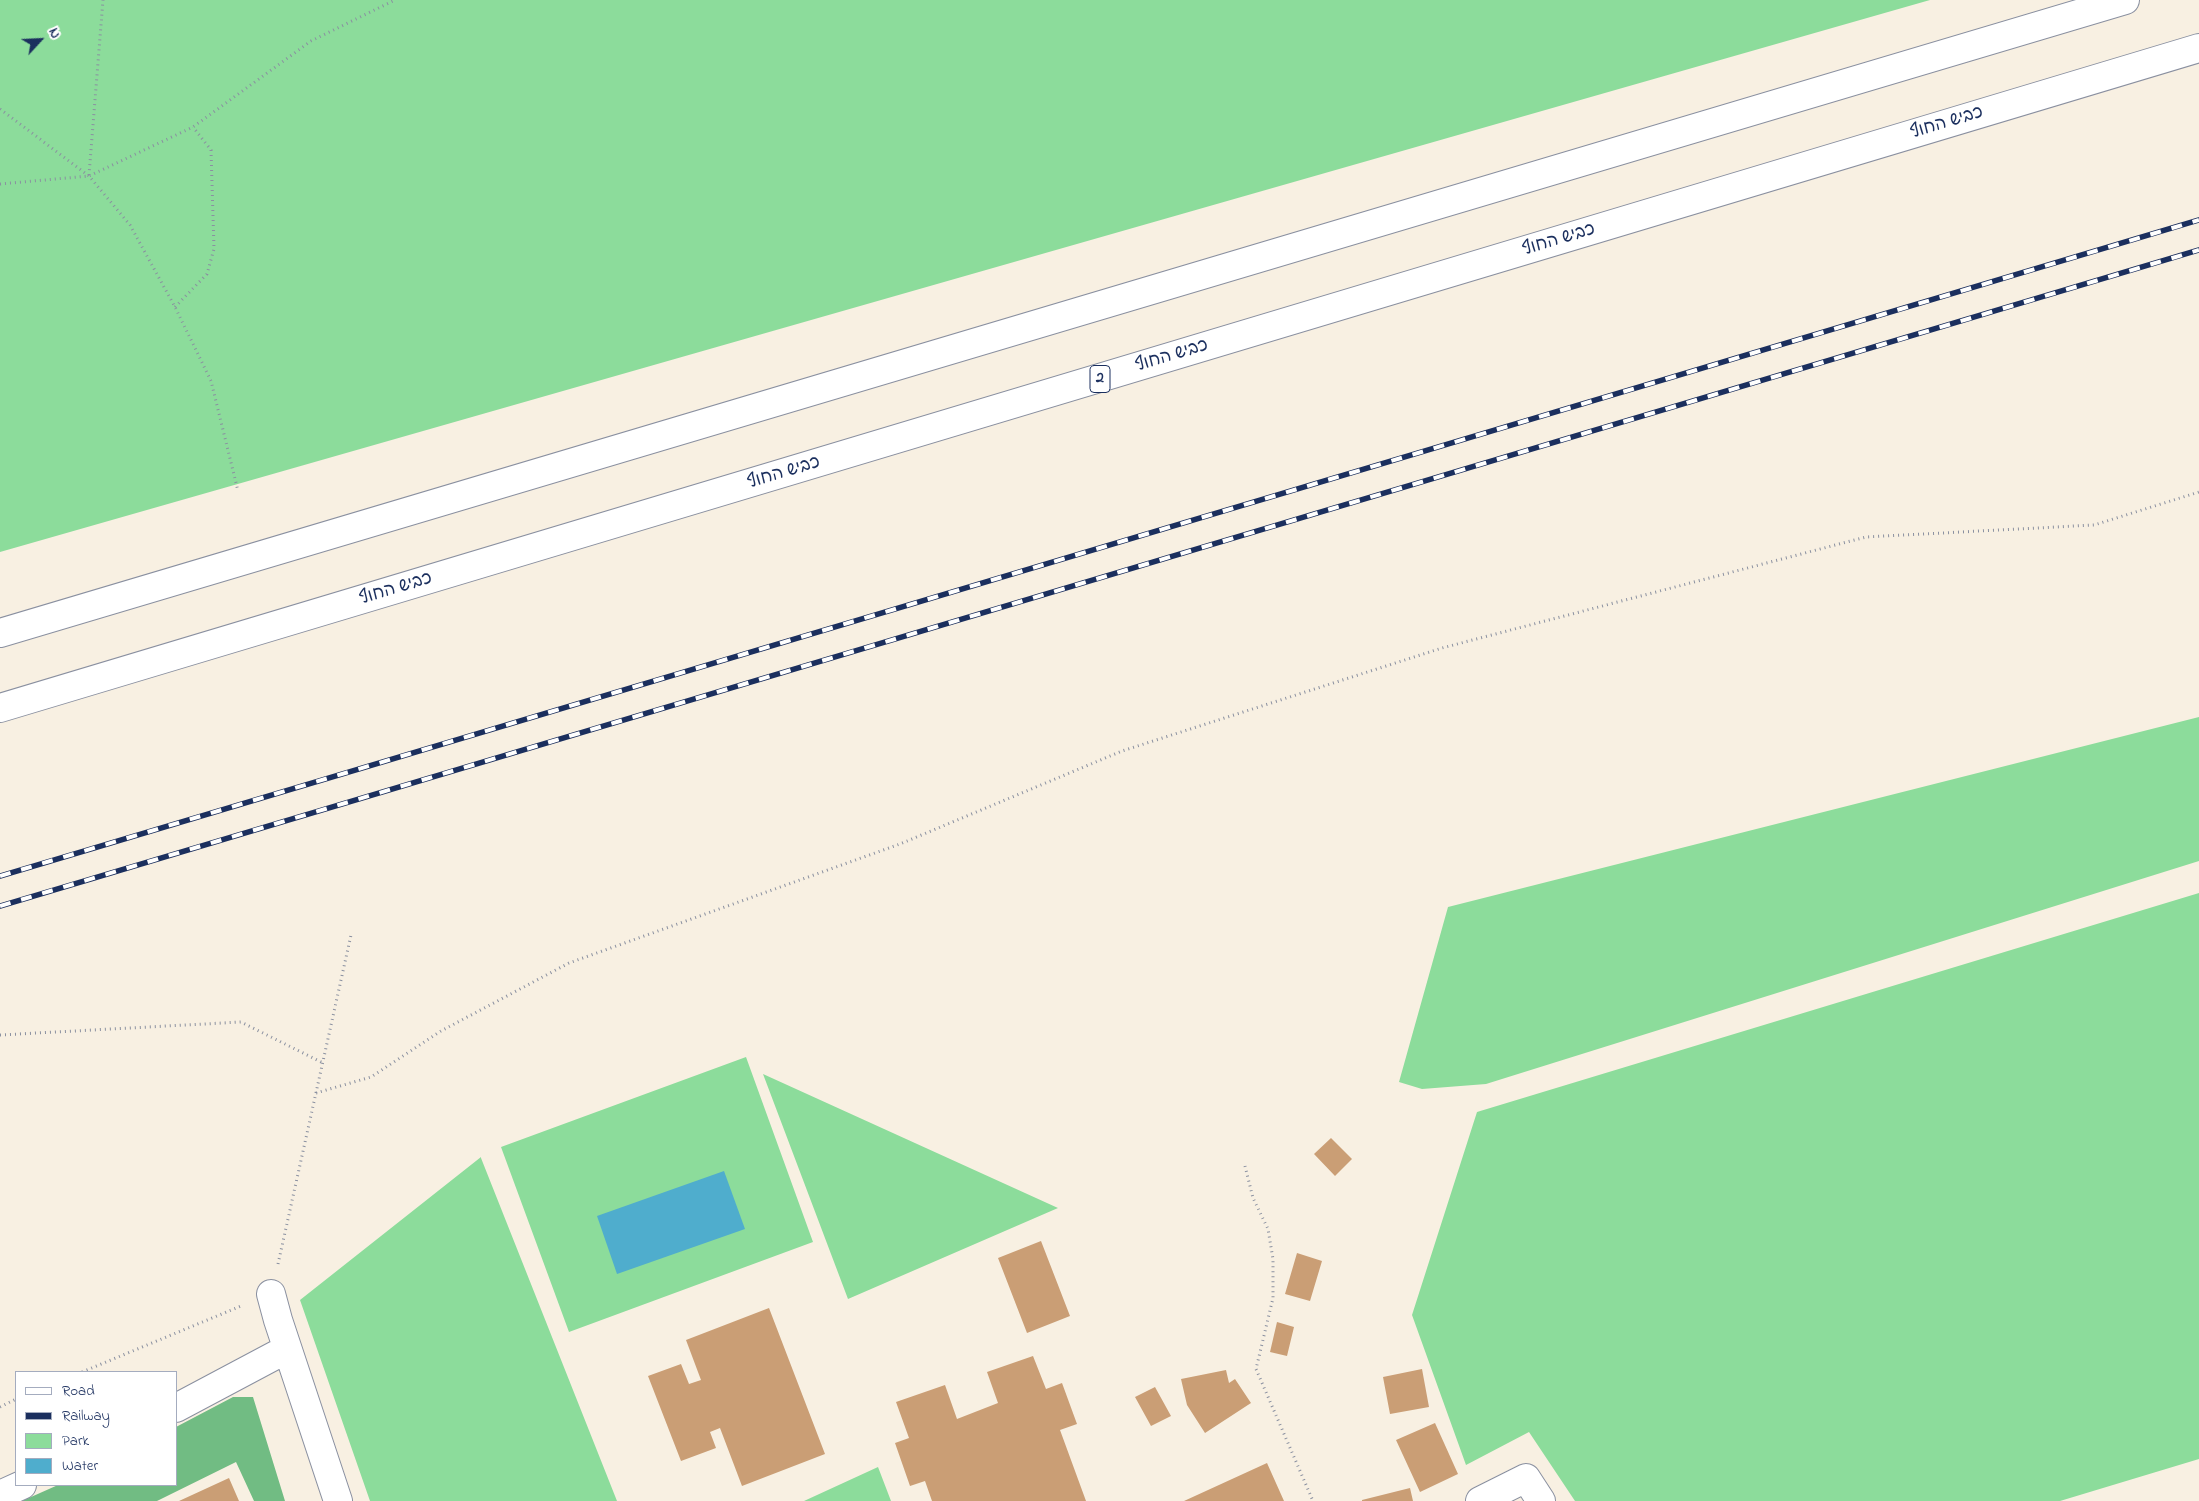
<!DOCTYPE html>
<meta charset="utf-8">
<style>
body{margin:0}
#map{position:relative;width:2199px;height:1501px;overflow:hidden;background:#f8f0e2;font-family:"Indie Flower",sans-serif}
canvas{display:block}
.legend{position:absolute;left:15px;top:1371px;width:162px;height:115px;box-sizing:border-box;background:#fff;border:1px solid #a4acbf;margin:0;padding:6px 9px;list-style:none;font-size:15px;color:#1b2f5e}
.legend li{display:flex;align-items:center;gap:10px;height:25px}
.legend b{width:25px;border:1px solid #a4acbf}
.north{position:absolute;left:15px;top:15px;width:50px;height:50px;-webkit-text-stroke:4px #fff;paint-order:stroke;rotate:65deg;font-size:14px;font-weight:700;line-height:20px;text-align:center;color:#1b2f5e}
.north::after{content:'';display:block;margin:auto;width:18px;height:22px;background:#1b2f5e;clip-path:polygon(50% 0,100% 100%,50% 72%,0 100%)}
</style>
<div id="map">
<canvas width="2199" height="1501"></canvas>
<ul class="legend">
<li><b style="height:6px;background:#fff"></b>Road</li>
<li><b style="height:6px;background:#1b2f5e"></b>Railway</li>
<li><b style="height:14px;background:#8cdc9b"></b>Park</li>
<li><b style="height:14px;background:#4fadcd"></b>Water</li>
</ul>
<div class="north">N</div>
</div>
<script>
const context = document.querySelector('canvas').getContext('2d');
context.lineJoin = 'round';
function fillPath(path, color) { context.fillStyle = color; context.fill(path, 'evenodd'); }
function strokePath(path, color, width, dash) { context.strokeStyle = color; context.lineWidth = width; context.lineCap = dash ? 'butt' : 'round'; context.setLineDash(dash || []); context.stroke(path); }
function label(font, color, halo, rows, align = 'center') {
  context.font = font + ' "Indie Flower","Playpen Sans Hebrew",sans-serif'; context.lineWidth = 4; context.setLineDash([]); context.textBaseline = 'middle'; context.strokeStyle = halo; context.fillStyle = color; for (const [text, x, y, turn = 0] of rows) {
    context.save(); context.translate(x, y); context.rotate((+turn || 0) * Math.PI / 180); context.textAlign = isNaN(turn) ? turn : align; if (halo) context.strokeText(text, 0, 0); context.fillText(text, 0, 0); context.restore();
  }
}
const green = new Path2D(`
 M0,0H1930L0,552Z
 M2199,717V861L1486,1084L1422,1089L1399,1082L1448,907Z
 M2199,893V1459L2060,1501H1575L1529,1432L1466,1465L1412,1315L1477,1112Z
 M746,1057L813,1242L569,1332L501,1147Z
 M763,1074L1058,1208L848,1299Z
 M481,1157V1158L617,1501H370L300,1300Z
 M878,1467L891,1501H804Z`);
const forest = new Path2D(`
 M233,1397H253L285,1501H254L236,1462L157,1501H22L58,1485H176V1427Z`);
const water = new Path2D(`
 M724,1171L745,1229L617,1274L597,1216Z`);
const building = new Path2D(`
 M1331,1138L1352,1159L1335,1176L1314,1154Z
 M1041,1241L1070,1316L1027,1333L998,1258Z
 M1297,1253L1322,1261L1310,1301L1285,1294Z
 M769,1308L825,1454L742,1486L720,1428L710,1432L716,1448L681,1461L648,1376L681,1364L689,1384L701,1380L686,1340Z
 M1277,1322L1294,1327L1287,1356L1270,1352Z
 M1033,1356L1046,1389L1062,1383L1077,1424L1060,1430L1086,1501H932L925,1481L910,1486L895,1443L909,1438L896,1402L945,1385L957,1419L998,1403L987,1372Z
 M1422,1369L1429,1407L1390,1414L1383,1377Z
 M1226,1370L1229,1383L1235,1379L1251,1403L1205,1433L1187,1405L1181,1379Z
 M1155,1387L1171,1416L1151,1426L1135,1397Z
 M1435,1423L1458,1474L1420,1492L1396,1440Z
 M1267,1463L1284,1501H1184Z
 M229,1478L239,1501H179Z
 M1410,1488L1413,1501H1362V1500Z`);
const path = new Path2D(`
 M0,109L89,176L130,225L175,307L211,381L238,491
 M89,175L103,0
 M0,184L89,176L193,127L311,41L395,0
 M175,307L207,274L214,249L211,150L193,127
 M0,1035L241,1022L323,1063
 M316,1093L371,1077L441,1031L569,963L900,844L1122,751L1442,648L1866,537L2094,525L2199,492
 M1245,1166L1253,1198L1268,1229L1273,1259V1298L1256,1369L1313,1501
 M278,1264L351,935
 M82,1372L241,1306
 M0,1407L16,1399`);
const minor = new Path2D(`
 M271,1294L278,1320L338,1501
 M176,1408L287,1349
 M0,1495L22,1485
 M1480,1501L1526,1478L1541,1501`);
const highway = new Path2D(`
 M0,633L2125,0
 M0,708L2199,48`);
const rail = new Path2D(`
 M0,876L2199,220
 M0,906L2199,250`);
const shields = [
 [1100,379,20]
];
const shieldNames = [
 ["2",1100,379]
];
const streetNames = [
 ["כביש החוף",1947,124,-17],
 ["כביש החוף",1559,241,-17],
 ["כביש החוף",1172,357,-17],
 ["כביש החוף",784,474,-17],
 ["כביש החוף",396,590,-17]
];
fillPath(green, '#8cdc9b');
fillPath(forest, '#71bc83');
fillPath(water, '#4fadcd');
fillPath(building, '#ca9e75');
strokePath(minor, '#8a90a0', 30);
strokePath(highway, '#8a90a0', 30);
strokePath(path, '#8a90a0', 3, [1, 4]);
strokePath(minor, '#fff', 28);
strokePath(highway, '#fff', 28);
strokePath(rail, '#1b2f5e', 5.5);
strokePath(rail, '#fff', 4, [11]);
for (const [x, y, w] of shields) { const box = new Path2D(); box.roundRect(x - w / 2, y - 13.5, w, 27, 4); context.fillStyle = '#fff'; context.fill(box); strokePath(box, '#1b2f5e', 1); }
label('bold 16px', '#1b2f5e', null, shieldNames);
label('18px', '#1b2f5e', '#fff', streetNames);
</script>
